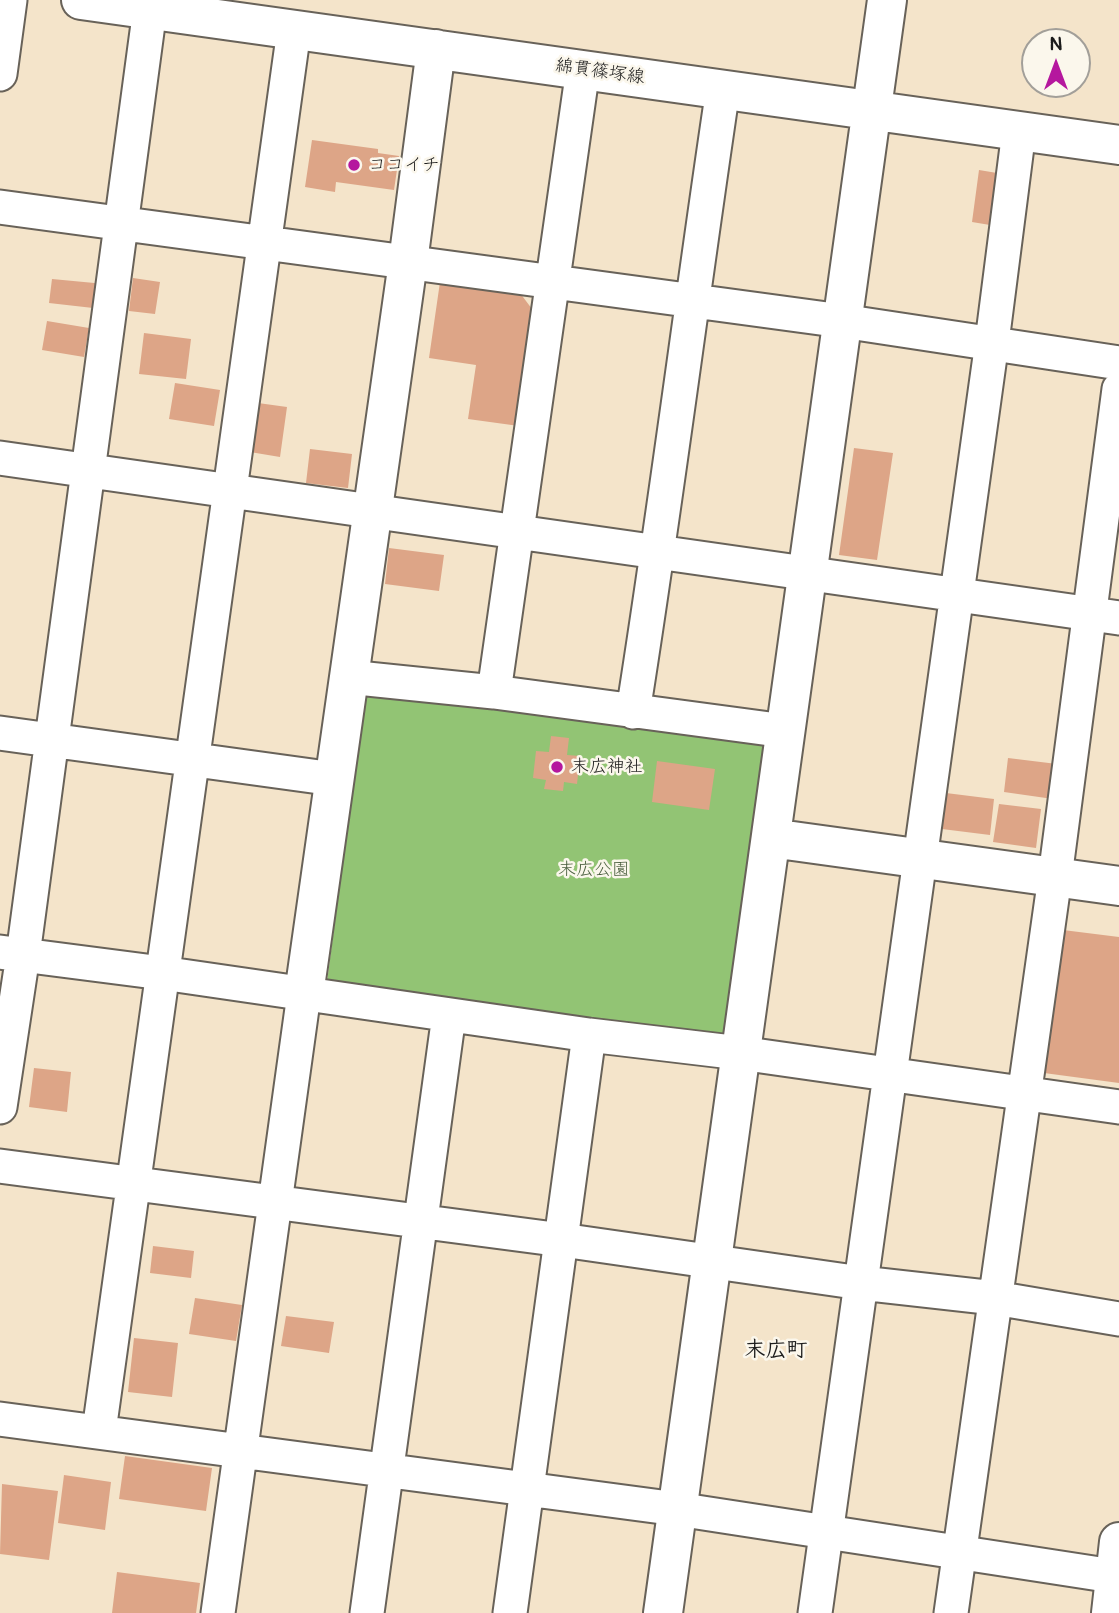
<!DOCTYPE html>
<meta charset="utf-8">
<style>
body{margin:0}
#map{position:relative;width:1119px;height:1613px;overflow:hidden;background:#f4e4ca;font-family:Pangolin,sans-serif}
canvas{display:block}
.north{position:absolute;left:1021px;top:28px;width:70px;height:70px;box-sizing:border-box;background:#fbf7ec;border:2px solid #a29f99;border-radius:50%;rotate:0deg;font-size:19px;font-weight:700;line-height:28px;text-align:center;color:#1c1c1c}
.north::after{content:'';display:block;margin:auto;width:24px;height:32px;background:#b5179e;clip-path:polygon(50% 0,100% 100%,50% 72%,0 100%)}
</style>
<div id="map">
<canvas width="1119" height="1613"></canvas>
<div class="north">N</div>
</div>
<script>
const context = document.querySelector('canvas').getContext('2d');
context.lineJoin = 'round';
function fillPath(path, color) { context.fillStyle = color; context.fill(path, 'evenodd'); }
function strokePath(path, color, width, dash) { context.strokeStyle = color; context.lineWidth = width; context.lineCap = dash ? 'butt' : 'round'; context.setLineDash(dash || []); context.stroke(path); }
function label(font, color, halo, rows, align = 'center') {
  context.font = font + ' Pangolin,"Klee One",sans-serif'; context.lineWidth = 5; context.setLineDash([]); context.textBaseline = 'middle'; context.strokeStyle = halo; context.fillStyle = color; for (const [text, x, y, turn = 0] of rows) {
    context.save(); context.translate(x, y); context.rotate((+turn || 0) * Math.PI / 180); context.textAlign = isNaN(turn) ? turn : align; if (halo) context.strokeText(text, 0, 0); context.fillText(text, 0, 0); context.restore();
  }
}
const green = new Path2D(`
 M365,692L764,740L724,1040L327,982Z`);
const building = new Path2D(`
 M312,140L378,149V153L399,156L394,190L336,182L335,192L305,187Z
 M979,170L997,173L990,225L972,222Z
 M133,278L160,282L155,314L129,311Z
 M52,279L105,284L102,309L49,303Z
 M440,282L520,293L535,313L519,426L468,419L476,365L429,358Z
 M47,321L89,328L84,357L42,350Z
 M144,333L191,339L186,379L139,374Z
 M175,383L220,390L214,426L169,419Z
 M258,403L287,407L280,457L250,452Z
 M854,448L893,453L877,560L839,555Z
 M310,449L352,454L348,488L306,483Z
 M389,548L444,555L439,591L385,584Z
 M551,736L569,738L567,755L580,756L577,784L564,782L563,791L544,789L546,780L533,778L536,751L549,752Z
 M1008,758L1057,764L1053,799L1004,792Z
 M657,761L715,769L709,810L652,802Z
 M946,793L994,799L990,835L942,829Z
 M999,804L1041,809L1036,848L993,842Z
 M1063,930L1119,937V1083L1044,1073Z
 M34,1068L71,1072L67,1112L29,1107Z
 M153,1246L194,1251L191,1278L150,1273Z
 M195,1298L242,1305L236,1341L189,1334Z
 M286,1316L334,1322L329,1353L281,1346Z
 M134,1338L178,1343L172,1397L128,1392Z
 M125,1456L212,1468L206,1511L119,1499Z
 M64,1475L111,1482L105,1530L58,1523Z
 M2,1484L58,1491L49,1560L0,1554Z
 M117,1572L200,1583L196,1613H112Z`);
const street = new Path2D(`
 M0,74L10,0
 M0,207L842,321L1119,363
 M0,458L1119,618
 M348,677L494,692L785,731
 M494,692L583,69
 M633,712C666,505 692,296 723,89
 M0,733L334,779
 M0,952L162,973L589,1035L740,1053L1119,1107
 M0,1107L23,955L150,9
 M0,1166L562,1240L861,1283L995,1298L1119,1319
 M0,1419L677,1509L1119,1577
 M99,1431L294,30
 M218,1613L304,994
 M367,1613L449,1015
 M510,1613L589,1035
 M815,1613L992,342L1019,131
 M951,1613L1055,877L1119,389`);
const secondary = new Path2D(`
 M81,0L1119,145
 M771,838L1119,886
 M304,994L408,262L436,49
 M663,1613L887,0
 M1111,1613L1119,1542`);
const markers = [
 [354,165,7,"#b5179e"],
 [557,767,7,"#b5179e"]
];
const streetNames = [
 ["綿貫篠塚線",600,72,8]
];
const poiNames = [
 ["ココイチ",368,165],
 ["末広神社",571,767]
];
const parkNames = [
 ["末広公園",594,870]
];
const quarterNames = [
 ["末広町",776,1351]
];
fillPath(green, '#92c474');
fillPath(building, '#dda587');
strokePath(street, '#686259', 37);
strokePath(secondary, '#686259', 42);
strokePath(street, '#fff', 33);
strokePath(secondary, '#fff', 38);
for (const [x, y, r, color] of markers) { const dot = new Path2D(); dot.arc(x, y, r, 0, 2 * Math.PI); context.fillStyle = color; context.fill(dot); strokePath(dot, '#fbf7ec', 2.5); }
label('18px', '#1c1c1c', '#fbf7ec', streetNames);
label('18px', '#1c1c1c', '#fbf7ec', poiNames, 'left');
label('18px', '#4b5f3f', '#fbf7ec', parkNames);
label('bold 21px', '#1c1c1c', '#fbf7ec', quarterNames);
</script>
